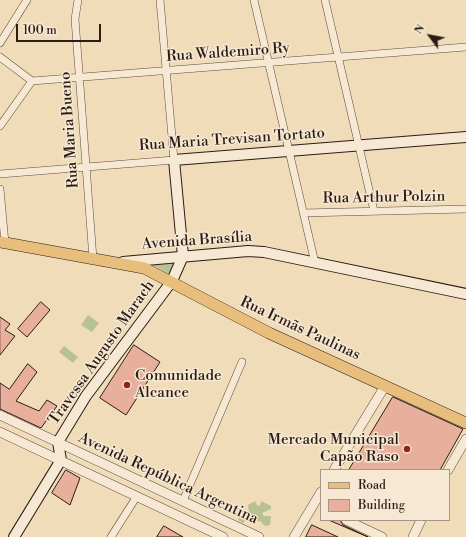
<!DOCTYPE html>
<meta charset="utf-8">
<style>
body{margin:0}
#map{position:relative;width:466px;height:537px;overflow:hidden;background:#f1dcba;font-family:"Libre Bodoni",serif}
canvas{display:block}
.legend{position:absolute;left:320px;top:469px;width:130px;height:52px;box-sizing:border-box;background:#f6e8d2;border:1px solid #a59687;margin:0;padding:5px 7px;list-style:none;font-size:12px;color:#2b1c16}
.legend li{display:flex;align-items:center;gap:8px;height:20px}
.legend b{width:20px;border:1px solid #a59687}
.north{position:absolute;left:410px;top:16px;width:40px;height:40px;-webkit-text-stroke:3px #f6e8d2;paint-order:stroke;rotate:302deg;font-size:11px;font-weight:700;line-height:16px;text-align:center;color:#2b1c16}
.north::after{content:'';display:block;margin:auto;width:14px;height:18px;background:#2b1c16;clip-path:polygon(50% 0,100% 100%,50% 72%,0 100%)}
.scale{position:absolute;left:16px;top:24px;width:85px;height:18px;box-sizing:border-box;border:2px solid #2b1c16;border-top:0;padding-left:5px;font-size:12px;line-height:14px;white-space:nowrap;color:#2b1c16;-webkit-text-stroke:3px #f6e8d2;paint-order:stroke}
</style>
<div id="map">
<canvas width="466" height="537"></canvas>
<ul class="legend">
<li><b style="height:5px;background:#e8be7d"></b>Road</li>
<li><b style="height:11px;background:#e9af9d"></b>Building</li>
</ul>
<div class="north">N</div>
<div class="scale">100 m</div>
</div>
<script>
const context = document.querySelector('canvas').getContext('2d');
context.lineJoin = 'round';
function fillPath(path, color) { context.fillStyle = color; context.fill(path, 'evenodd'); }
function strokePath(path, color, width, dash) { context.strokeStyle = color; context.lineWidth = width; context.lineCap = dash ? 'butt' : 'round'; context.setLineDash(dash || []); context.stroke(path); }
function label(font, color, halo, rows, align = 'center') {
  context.font = font + ' "Libre Bodoni",serif'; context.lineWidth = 3; context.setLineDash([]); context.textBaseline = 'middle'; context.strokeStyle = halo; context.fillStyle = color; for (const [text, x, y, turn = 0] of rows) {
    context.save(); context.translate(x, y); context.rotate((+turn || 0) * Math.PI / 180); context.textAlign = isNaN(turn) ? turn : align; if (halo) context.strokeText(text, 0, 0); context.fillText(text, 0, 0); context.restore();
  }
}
const green = new Path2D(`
 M176,262L171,275L151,264Z
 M88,315L99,323L92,332L81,325Z
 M64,346L78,357L73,363L59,352Z
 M255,501L257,505L260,506L261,501L271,506V509L262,513L264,516H271L270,525L265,526L260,521H257L253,524L247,519L243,523L238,520L240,515L249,511L248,505Z`);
const building = new Path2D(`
 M41,302L50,310L27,337L18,329Z
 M0,317L10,324L5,330L15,336L0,355Z
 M134,345L160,362L126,415L100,398Z
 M28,364L37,372L16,401L39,411L47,400L57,406L41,428L0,409V383L9,389Z
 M393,397L463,429L440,470H349Z
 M66,470L80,478L70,505L52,493Z
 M329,520H340L343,525L368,537Z
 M312,525L338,537H306Z
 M164,526L183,537H157Z`);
const minor = new Path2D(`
 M78,0L75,19L93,259
 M254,0L315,263
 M325,0L374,211
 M0,43L27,0
 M0,57L32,81L466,47
 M0,126L32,81
 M0,174L174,160L160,0
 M0,189L5,243
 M303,213L466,209
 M183,501L242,362
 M111,537L137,496`);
const tertiary = new Path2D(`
 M0,415L259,537
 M0,432L223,537
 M334,470L385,386
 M448,470L466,439
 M346,520L382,537
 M294,537L321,492
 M413,537L421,520`);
const secondary = new Path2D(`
 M123,262L248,251L264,252L466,294
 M14,537L61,460L58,442L86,396L172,281L183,256L174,160L466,137`);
const primary = new Path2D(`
 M0,242L144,268L269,333L466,423`);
const markers = [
 [127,385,4,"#8f2418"],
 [407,449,4,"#8f2418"]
];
const streetNames = [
 ["Rua Waldemiro Ry",228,53,-4],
 ["Rua Maria Bueno",70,130,-94],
 ["Rua Maria Trevisan Tortato",232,140,-4],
 ["Rua Arthur Polzin",384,198,-1],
 ["Avenida Brasília",197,241,-4],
 ["Rua Irmãs Paulinas",300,329,25],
 ["Travessa Augusto Marach",102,353,-55],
 ["Avenida República Argentina",168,479,25]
];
const poiNames = [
 ["Comunidade",135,376],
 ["Alcance",135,393],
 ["Mercado Municipal",399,440,"right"],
 ["Capão Raso",399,457,"right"]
];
fillPath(green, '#b7c192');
fillPath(building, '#e9af9d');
strokePath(building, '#2b1c16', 1);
strokePath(minor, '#5c4c3f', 8);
strokePath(tertiary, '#5c4c3f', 10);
strokePath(secondary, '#2b1c16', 12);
strokePath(primary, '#2b1c16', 12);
strokePath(minor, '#f6e8d2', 7);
strokePath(tertiary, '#f6e8d2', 9);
strokePath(secondary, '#f6e8d2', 10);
strokePath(primary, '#e8be7d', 11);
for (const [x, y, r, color] of markers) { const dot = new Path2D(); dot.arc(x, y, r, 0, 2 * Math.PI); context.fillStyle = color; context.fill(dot); strokePath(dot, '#f6e8d2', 1.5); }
label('15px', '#2b1c16', '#f6e8d2', streetNames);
label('15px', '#2b1c16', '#f6e8d2', poiNames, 'left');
</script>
